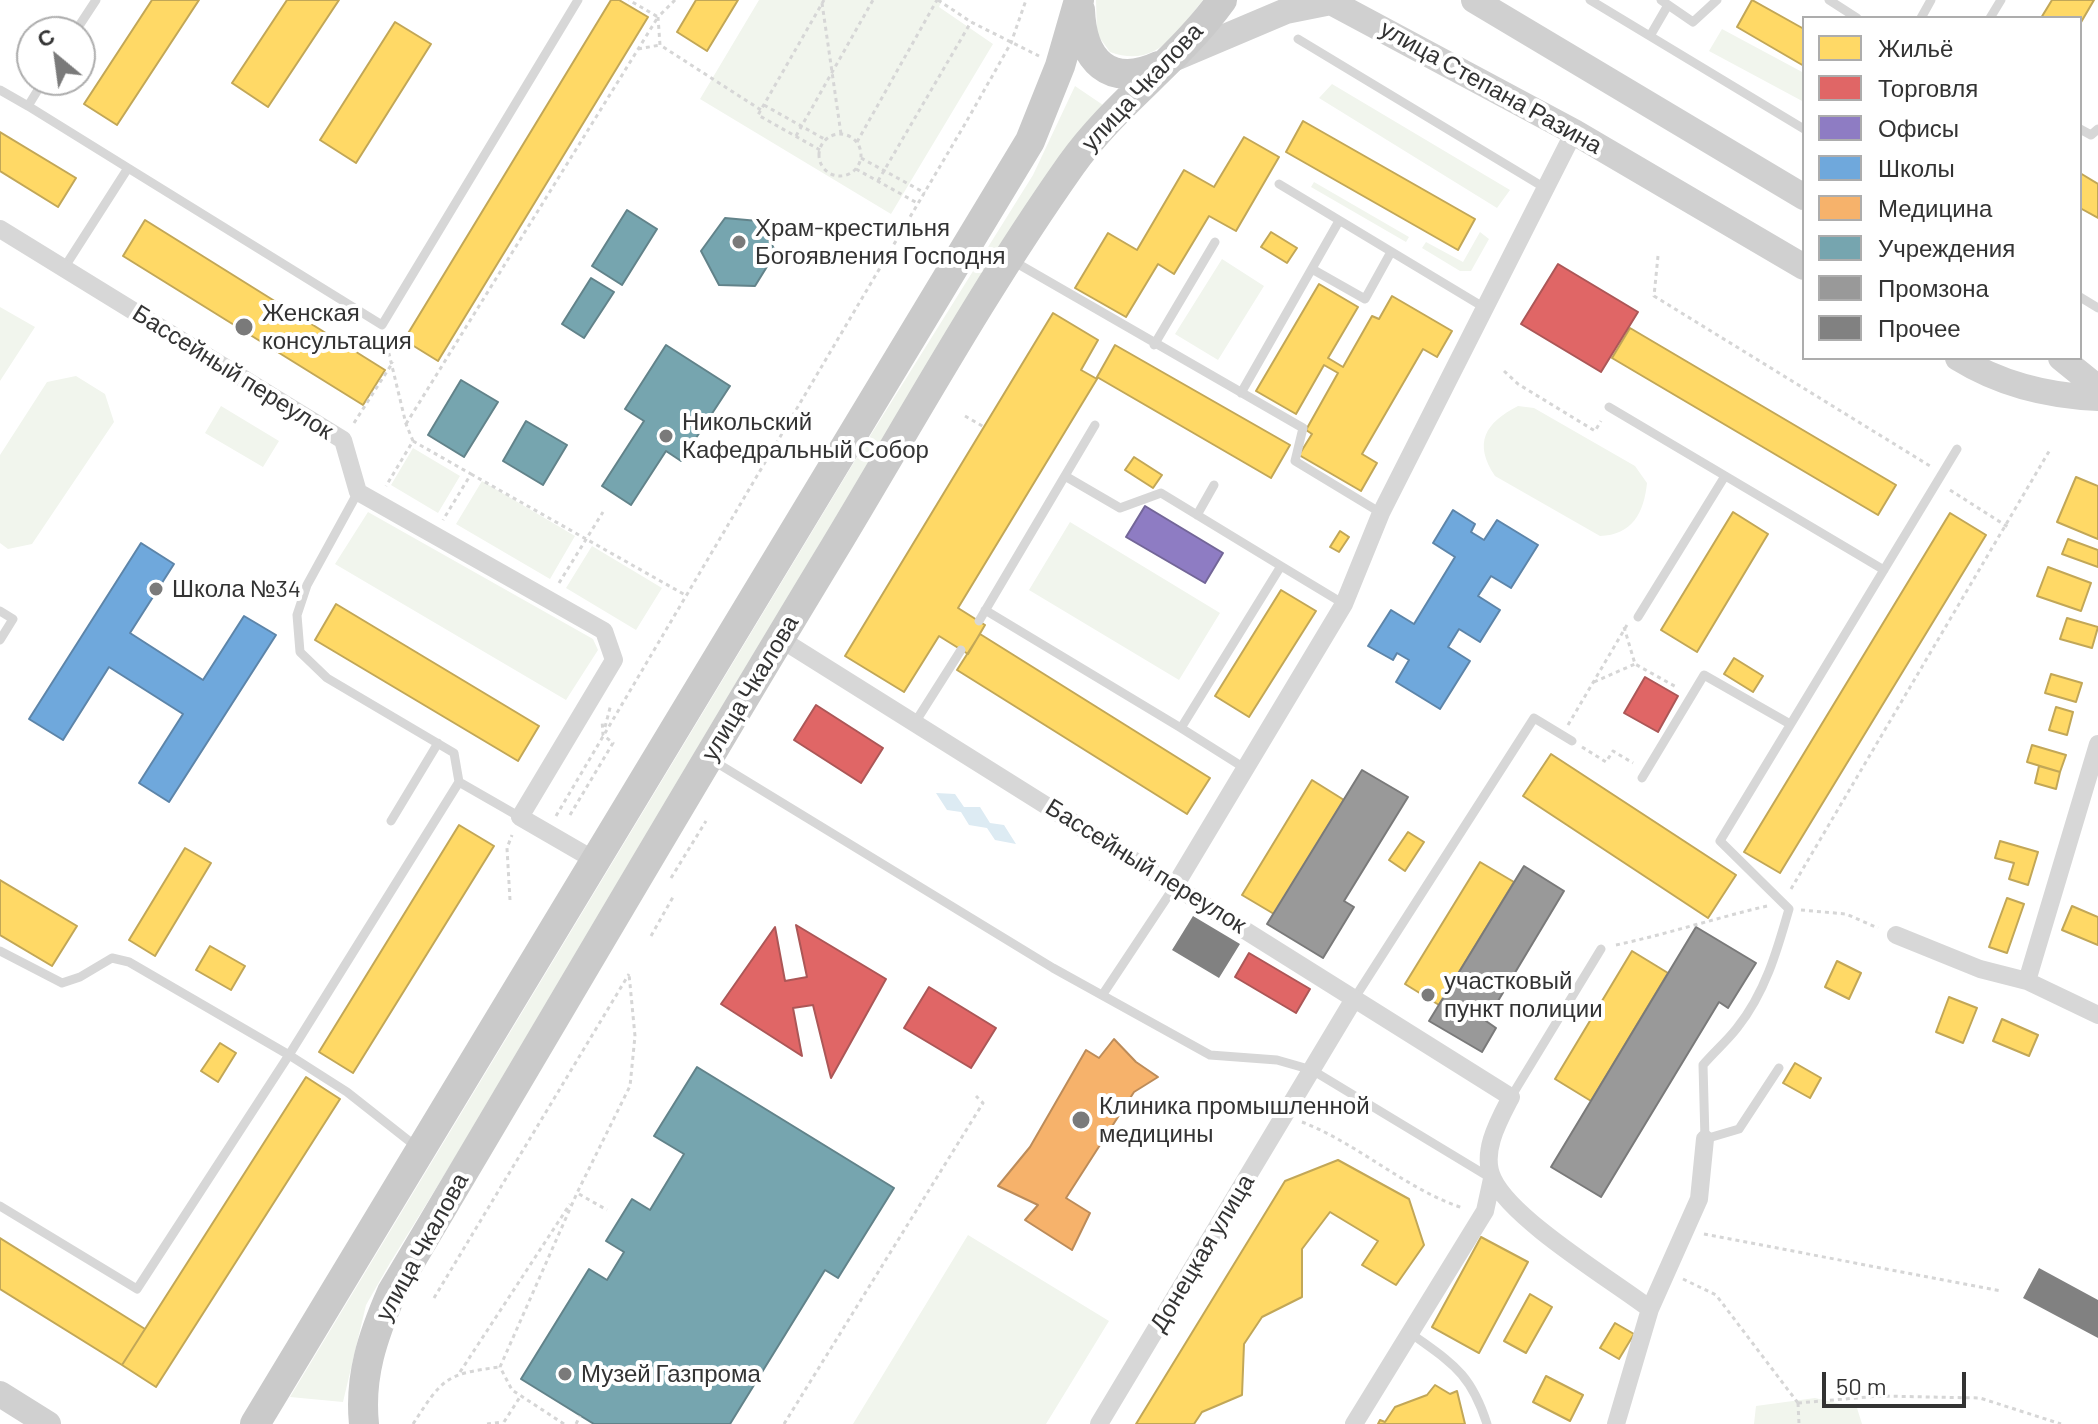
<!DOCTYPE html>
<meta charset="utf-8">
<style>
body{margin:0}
#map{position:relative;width:2098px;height:1424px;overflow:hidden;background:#fff;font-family:Barlow,sans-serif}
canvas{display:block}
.legend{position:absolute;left:1802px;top:16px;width:280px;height:344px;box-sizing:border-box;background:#fff;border:2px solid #adadad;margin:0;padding:10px 14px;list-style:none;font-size:24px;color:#333}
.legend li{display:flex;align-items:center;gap:16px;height:40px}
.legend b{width:40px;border:2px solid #adadad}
.north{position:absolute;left:16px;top:16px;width:80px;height:80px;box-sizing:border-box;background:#fff;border:2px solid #adadad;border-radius:50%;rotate:331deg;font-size:22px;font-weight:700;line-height:32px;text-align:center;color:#333}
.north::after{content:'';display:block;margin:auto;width:28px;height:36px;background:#7a7a7a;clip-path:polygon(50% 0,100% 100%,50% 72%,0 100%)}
.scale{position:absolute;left:1822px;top:1372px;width:144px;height:36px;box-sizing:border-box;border:4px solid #333;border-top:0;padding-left:10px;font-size:24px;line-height:28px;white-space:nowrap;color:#333;-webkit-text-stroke:6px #fff;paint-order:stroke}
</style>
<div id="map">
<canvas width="2098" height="1424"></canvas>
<ul class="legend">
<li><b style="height:22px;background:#ffd966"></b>Жильё</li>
<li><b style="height:22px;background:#e06666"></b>Торговля</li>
<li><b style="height:22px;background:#8e7cc3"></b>Офисы</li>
<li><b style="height:22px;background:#6fa8dc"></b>Школы</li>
<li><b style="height:22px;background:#f6b26b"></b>Медицина</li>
<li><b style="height:22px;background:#76a5af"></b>Учреждения</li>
<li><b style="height:22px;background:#999"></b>Промзона</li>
<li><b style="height:22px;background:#818181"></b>Прочее</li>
</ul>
<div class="north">С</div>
<div class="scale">50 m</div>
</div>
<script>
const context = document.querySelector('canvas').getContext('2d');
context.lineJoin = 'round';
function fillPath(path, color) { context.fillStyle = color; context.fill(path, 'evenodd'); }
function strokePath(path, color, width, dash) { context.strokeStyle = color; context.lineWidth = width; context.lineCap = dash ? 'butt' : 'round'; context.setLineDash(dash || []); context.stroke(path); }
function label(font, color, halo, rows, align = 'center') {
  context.font = font + ' Barlow,sans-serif'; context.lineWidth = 8; context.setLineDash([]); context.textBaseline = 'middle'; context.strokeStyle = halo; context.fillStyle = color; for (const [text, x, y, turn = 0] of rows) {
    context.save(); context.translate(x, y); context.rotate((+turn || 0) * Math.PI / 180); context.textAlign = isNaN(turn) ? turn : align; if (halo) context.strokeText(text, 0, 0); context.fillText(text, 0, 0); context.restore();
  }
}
const green = new Path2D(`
 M759,0H942L939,7L993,44L891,214L700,99Z
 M1096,0H1203C1177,32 1157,69 1110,52L1097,34Z
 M1722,29L1804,73V102L1709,51Z
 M1332,84L1510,190L1497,208L1319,98Z
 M1075,86L1103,105L390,1263L366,1305L343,1402L290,1397L862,449L1033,175Z
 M1314,182L1409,237L1406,242L1311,187Z
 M1480,232L1489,239L1471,271H1460L1422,248L1426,242L1463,262Z
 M1222,259L1264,286L1218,360L1175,334Z
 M0,307L35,327L0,381Z
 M76,376L105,394L114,422L32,544L8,549L0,543V455L47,382Z
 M221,406L279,441L263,467L205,433Z
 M1518,406L1534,408L1635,466L1647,483C1644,513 1632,535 1600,536L1495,476C1473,443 1485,423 1518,406Z
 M413,448L460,476L438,513L391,485Z
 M482,481L575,536L550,579L456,524Z
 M368,512L593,639L598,650L566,700L335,564Z
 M1070,522L1220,613L1179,680L1029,590Z
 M592,546L662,588L636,630L566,588Z
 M968,1235L1109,1321L1046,1424H853Z
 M1815,1398L1857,1408L1862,1424H1754L1756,1406Z`);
const water = new Path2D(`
 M936,793L955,794L964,807H980L990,823L1004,825L1016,844L995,840L987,828L969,825L961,812L947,810Z`);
const homes = new Path2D(`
 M152,0H199L117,125L84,104Z
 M287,0H339L268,107L232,83Z
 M611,0H619L648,17L438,361L404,340Z
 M696,0H738L707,51L677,32Z
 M1752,0L1804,29V66L1737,27Z
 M2052,0H2094L2080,24V18H2041Z
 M395,22L431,44L356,163L320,140Z
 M1303,121L1475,219L1458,250L1286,152Z
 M0,132L76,178L58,207L0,171Z
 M1244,137L1279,157L1236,231L1209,216L1174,274L1158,264L1126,317L1075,288L1108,233L1137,250L1184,170L1214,187Z
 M2080,173L2098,184V218L2080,208Z
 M145,220L385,370L363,405L123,256Z
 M1271,232L1297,248L1287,263L1261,247Z
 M1319,284L1358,307L1328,358L1343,367L1372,316L1379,319L1392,296L1452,331L1437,357L1423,349L1362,454L1377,463L1361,491L1299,455L1312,434L1306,430L1338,373L1324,365L1296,414L1256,391Z
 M1053,313L1098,340L1081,370L1097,379L958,608L985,625L968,654L939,636L904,692L845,656Z
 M1630,328L1896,485L1878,515L1612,358Z
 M1115,345L1290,445L1271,478L1097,377Z
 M1134,457L1162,475L1153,488L1125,470Z
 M2076,477L2098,486V539L2057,522Z
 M1733,512L1768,534L1697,652L1661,630Z
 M1950,513L1986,535L1780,873L1744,852Z
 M1340,531L1349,537L1339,552L1330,547Z
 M2068,539L2098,550V567L2062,554Z
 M2048,567L2091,583L2081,611L2037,596Z
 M1281,590L1316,611L1249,717L1215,696Z
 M336,604L539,726L518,761L315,640Z
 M2067,618L2098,627L2092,648L2060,639Z
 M980,634L1210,778L1187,814L957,670Z
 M1734,658L1763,676L1753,692L1724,674Z
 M2051,674L2082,683L2076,702L2045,693Z
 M2056,707L2073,712L2067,735L2049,730Z
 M2032,745L2066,755L2060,772L2027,762Z
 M1551,754L1736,875L1708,918L1523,796Z
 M2039,766L2060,772L2056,789L2035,783Z
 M1312,780L1344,800L1274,914L1242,895Z
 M459,825L494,846L353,1073L319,1052Z
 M1408,832L1424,842L1405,871L1389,860Z
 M2000,841L2038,852L2028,885L2009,879L2014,863L1995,858Z
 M185,848L211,863L155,956L129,940Z
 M1480,862L1514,882L1439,1005L1405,984Z
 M0,880L77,926L52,966L0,935Z
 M2007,898L2024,904L2007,953L1989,947Z
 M2072,906L2098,917V945L2062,930Z
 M210,946L245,966L231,990L196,970Z
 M1632,951L1668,973L1591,1101L1555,1079Z
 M1837,961L1861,973L1849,999L1825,987Z
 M1949,997L1977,1008L1963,1043L1936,1032Z
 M2002,1019L2038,1035L2029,1056L1993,1041Z
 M220,1043L236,1053L218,1082L201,1071Z
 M1795,1063L1821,1078L1810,1098L1783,1083Z
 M306,1077L340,1099L156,1387L122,1365Z
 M1338,1160L1409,1199L1424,1245L1396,1285L1362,1265L1378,1241L1330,1212L1302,1249V1297L1262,1317L1244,1344L1242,1395L1202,1412L1194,1424H1136L1285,1181Z
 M1481,1237L1528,1262L1479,1353L1432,1327Z
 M0,1238L145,1329L122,1365L0,1289Z
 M1530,1294L1552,1307L1526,1353L1504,1341Z
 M1615,1323L1634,1334L1619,1359L1600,1348Z
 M1546,1376L1583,1395L1570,1421L1533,1402Z
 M1435,1385L1450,1394L1457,1391L1465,1424H1378L1380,1420L1385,1422L1395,1407L1427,1395Z`);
const shops = new Path2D(`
 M1558,264L1638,312L1601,372L1521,324Z
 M1645,677L1678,696L1658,732L1624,713Z
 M816,705L883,748L861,783L794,740Z
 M796,925L886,979L831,1078L813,1005L793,1008L802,1056L721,1004L775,927L785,981L807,977Z
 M1249,953L1310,989L1296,1013L1235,977Z
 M929,987L996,1028L971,1068L904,1028Z`);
const offices = new Path2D(`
 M1145,506L1223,553L1205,583L1126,537Z`);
const schools = new Path2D(`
 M1453,510L1475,524L1471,532L1484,540L1497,520L1538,545L1511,588L1491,576L1478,596L1500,610L1480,642L1459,629L1448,647L1470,661L1440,709L1396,682L1409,660L1397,653L1393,660L1368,646L1391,610L1414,624L1455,557L1433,543Z
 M141,543L174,564L130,633L203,680L244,616L276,635L169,802L139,783L183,714L109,667L63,740L29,719Z`);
const health = new Path2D(`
 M1114,1039L1136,1062L1158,1077L1134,1092L1066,1198L1090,1213L1072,1250L1025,1220L1038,1205L998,1186L1030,1147L1086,1050L1099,1058Z`);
const public = new Path2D(`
 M627,210L657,229L622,285L592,266Z
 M725,218L758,221L776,252L755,286L719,285L701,251Z
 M591,278L614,292L584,338L562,324Z
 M666,345L730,386L681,461L666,451L631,505L602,486L644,421L625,409Z
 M461,380L498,402L464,457L428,435Z
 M526,421L567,445L543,485L503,461Z
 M697,1067L894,1188L838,1278L825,1270L730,1424H594L521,1379L589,1269L607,1280L624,1252L606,1241L632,1199L650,1210L684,1154L654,1136Z`);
const industry = new Path2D(`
 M1362,770L1408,797L1344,901L1354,907L1323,958L1267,924Z
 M1524,866L1564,891L1486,1021L1496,1028L1482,1052L1429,1021Z
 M1696,927L1756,963L1728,1008L1719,1002L1601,1197L1551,1167Z`);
const building = new Path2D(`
 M1193,916L1240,944L1219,978L1172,950Z
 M2039,1268L2098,1300V1338L2023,1298Z`);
const path = new Path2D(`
 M675,0L658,17L660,45L761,110
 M938,0L971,22L1039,56
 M822,3L841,134
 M638,49L660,45
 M764,105L826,140
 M819 155a21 21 0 1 1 42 0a21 21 0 1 1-42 0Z
 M796,136L873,0
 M857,142L937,0
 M820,150L758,115L824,0
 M861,158L925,193
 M856,169L919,204
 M878,181L971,22
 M1658,256L1654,296L1930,466
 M385,337L406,424L413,441L386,486
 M1504,371L1518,384L1595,431L1601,421
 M965,416L984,427
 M354,423L393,362
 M406,424L658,17L629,0
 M413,441L471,474L443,520
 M471,474L687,596
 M1950,490L2008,527
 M559,583L603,512
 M1624,627L1635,664L1678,688
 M1594,682L1635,664
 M1568,725L1627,625
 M605,727L611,704
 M1582,747L1606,762L1613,751L1633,763
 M570,815L613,743L603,735L602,720
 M556,816L965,124L1011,43L1026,0
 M671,878L706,821
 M1791,889L2051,448
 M510,900L507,848L512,835
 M1801,910L1846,914L1878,928
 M651,936L673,897
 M1616,945C1667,934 1716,918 1767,906
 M1250,1101L1268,1109
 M1302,1122C1359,1144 1405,1189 1463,1208
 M579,1194L607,1210
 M1704,1234L2001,1291
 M1683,1279L1716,1295L1798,1403
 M434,1298L629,974
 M460,1372L570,1204
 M1798,1403L1880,1396L1980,1398L2061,1424
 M1798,1403L1799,1424
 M504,1422L520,1397
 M413,1424C443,1378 445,1374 500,1367
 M487,1424L503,1422
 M564,1424L512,1390L500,1367L577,1193L630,1086L635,1036L629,974
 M576,1424L580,1416
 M784,1424L983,1103L976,1096`);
const lane = new Path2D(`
 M1590,0L1804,129
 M1661,0L1693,22L1717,0
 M1829,0L1857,18
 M1921,18L1931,0
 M1990,18L2001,0
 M75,32L96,0
 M1650,36L1668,5
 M1298,39L1545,188
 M44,80L28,106L128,168
 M0,90L28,106
 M2080,129L2091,135L2098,129
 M1279,184L1485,308
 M1013,261L1303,428L1295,461L1381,513
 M64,268L128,168L382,325L578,0
 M1312,269L1365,299L1391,252
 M2080,297L2098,308
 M1154,345L1215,242
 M1241,393L1339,221
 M1609,407L1884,570
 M1065,476L1120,508L1161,493L1281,566
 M358,492L307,585L297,615L300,652L327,678L454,753L459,782
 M1197,515L1214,485
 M985,610L1181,728
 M0,611L13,619L0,640
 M1638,617L1725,476
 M979,621L1095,425
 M916,721L961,650
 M712,760L1053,968L1210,1055L1277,1060L1312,1070L1489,1177
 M1246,769L1181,728L1281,566L1344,604
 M1642,778L1704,675L1790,724
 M391,821L438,743
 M0,951L62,983L80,977L112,958L129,962L289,1055L347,1092L418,1148
 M1103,994L1176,884
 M1354,999L1534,718L1572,741
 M1779,1068L1739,1129L1705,1139L1703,1065C1714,1052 1727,1041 1737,1028C1765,993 1777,951 1789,909L1720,841L1957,449
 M1511,1097L1601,949
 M0,1206L137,1289L289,1055L459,782L520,817
 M1409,1332C1451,1363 1470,1371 1487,1424`);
const street = new Path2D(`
 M0,229L343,440L358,492L604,631L614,660L520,817L596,861
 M779,638L1511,1097C1499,1120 1480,1153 1493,1179C1512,1220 1612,1280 1650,1309
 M1176,884L1344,604L1381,513L1574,132
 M1896,935L1980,969L2027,981L2098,1015
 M2027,981L2098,744
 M1099,1424L1354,999
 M1354,1424L1485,1211L1492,1179
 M1616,1424L1650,1309L1699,1199L1705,1139`);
const secondary = new Path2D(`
 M1474,0L1804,197
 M1175,58L1286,11L1331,2L1574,132L1804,267
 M1958,358C2000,384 2049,396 2098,398
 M2061,358L2098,388
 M0,1394L48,1424`);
const primary = new Path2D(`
 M1080,10C1082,60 1109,89 1159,66
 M255,1424L1030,141L1060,66L1079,0
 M364,1424C359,1376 373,1336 392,1292C540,1044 685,794 835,547C912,419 985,287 1071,165C1115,103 1178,61 1222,0`);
const markers = [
 [739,242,8,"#7a7a7a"],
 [244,327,10,"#7a7a7a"],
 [666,436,8,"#7a7a7a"],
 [156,589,8,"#7a7a7a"],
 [1428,995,8,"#7a7a7a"],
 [1081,1120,10,"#7a7a7a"],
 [565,1374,8,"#7a7a7a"]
];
const streetNames = [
 ["улица Чкалова",1142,87,-47],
 ["улица Степана Разина",1491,87,29],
 ["Бассейный переулок",233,372,32],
 ["улица Чкалова",750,688,-59],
 ["Бассейный переулок",1146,866,32],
 ["улица Чкалова",422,1247,-61],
 ["Донецкая улица",1202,1253,-59]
];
const poiNames = [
 ["Храм-крестильня",755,228],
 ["Богоявления Господня",755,256],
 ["Женская",262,313],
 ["консультация",262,341],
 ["Никольский",682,422],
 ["Кафедральный Собор",682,450],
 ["Школа №34",172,589],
 ["участковый",1444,981],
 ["пункт полиции",1444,1009],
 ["Клиника промышленной",1099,1106],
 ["медицины",1099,1134],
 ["Музей Газпрома",581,1374]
];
fillPath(green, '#f1f5ed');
fillPath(water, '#ddebf3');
fillPath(homes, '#ffd966');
strokePath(homes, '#c2a757', 2);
fillPath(shops, '#e06666');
strokePath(shops, '#ac5757', 2);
fillPath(offices, '#8e7cc3');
strokePath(offices, '#736698', 2);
fillPath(schools, '#6fa8dc');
strokePath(schools, '#5d85a9', 2);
fillPath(health, '#f6b26b');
strokePath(health, '#bc8c5a', 2);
fillPath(public, '#76a5af');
strokePath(public, '#62838a', 2);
fillPath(industry, '#999');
strokePath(industry, '#7a7a7a', 2);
fillPath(building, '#818181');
strokePath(path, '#d6d6d6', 3, [4, 4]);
strokePath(lane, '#d7d7d7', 9);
strokePath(street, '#d7d7d7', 18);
strokePath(secondary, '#d0d0d0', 26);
strokePath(primary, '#cacaca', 30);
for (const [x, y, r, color] of markers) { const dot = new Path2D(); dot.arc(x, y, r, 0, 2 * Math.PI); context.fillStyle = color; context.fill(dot); strokePath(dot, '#fff', 3); }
label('24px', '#333', '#fff', streetNames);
label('24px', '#333', '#fff', poiNames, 'left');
</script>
